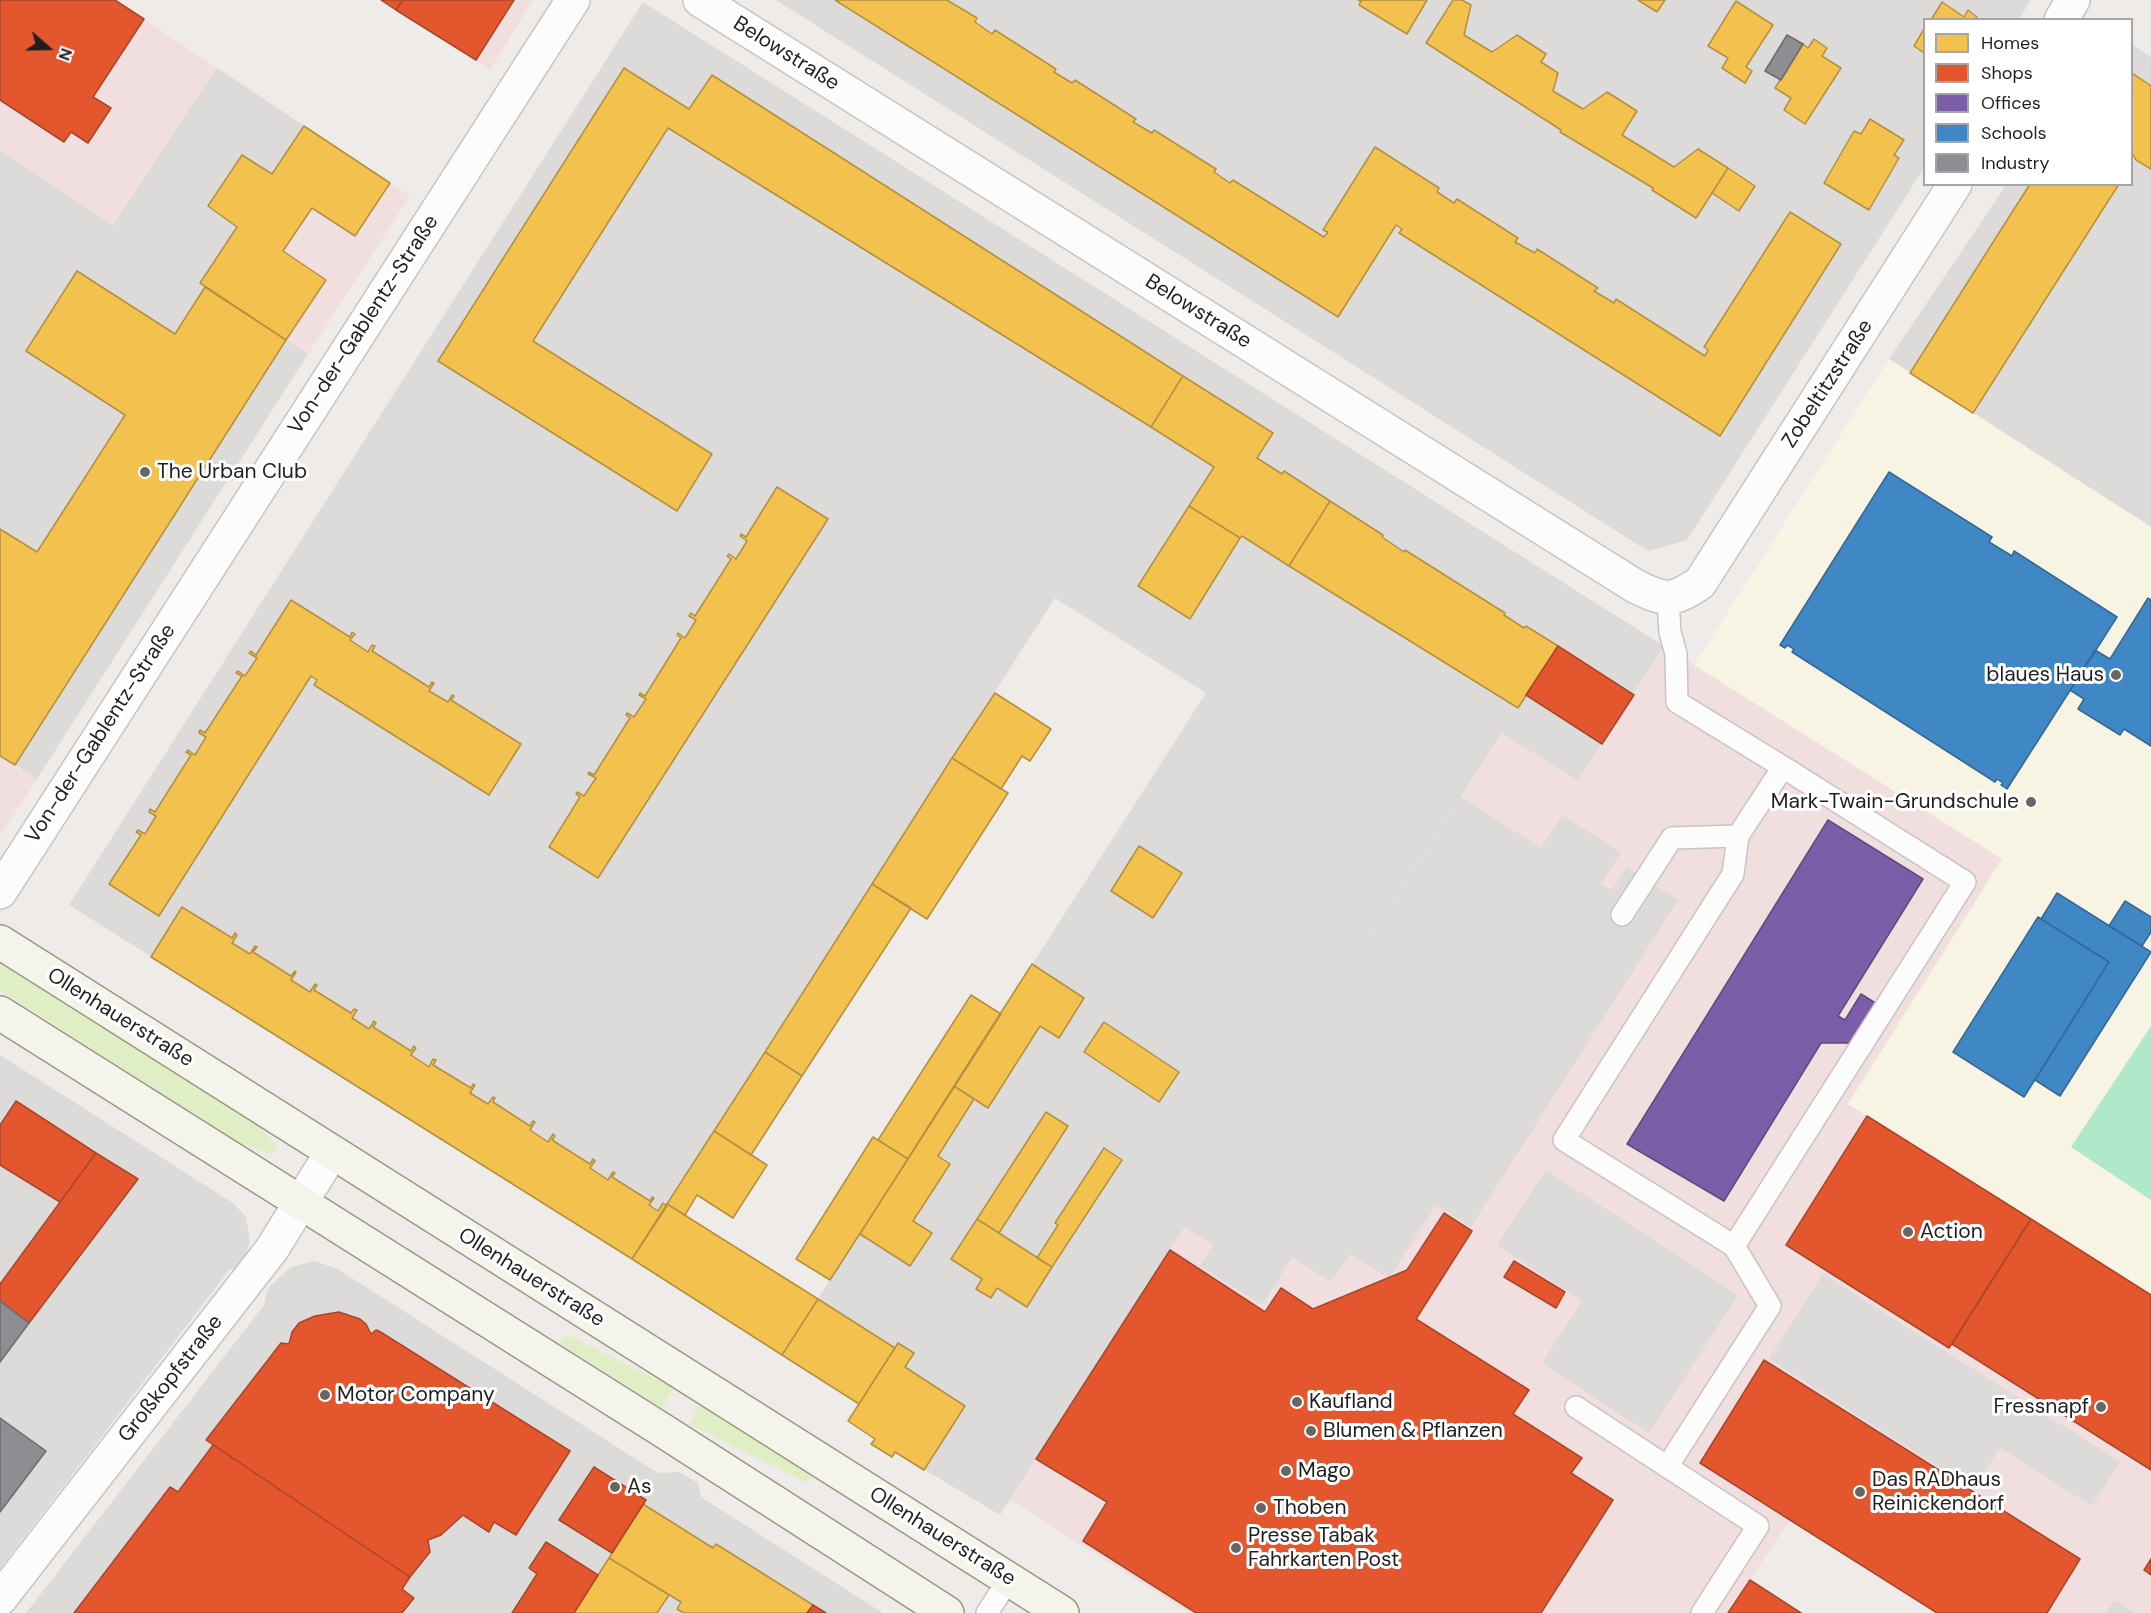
<!DOCTYPE html>
<meta charset="utf-8">
<style>
body{margin:0}
#map{position:relative;width:2151px;height:1613px;overflow:hidden;background:#eeebe8;font-family:"DM Sans",sans-serif}
canvas{display:block}
.legend{position:absolute;left:1923px;top:18px;width:210px;height:168px;box-sizing:border-box;background:#fff;border:2px solid #a5a5a5;margin:0;padding:8px 10px;list-style:none;font-size:18px;color:#1f1f1f}
.legend li{display:flex;align-items:center;gap:12px;height:30px}
.legend b{width:30px;border:2px solid #a5a5a5}
.north{position:absolute;left:18px;top:18px;width:60px;height:60px;-webkit-text-stroke:4px #fff;paint-order:stroke;rotate:110deg;font-size:16px;font-weight:700;line-height:24px;text-align:center;color:#1f1f1f}
.north::after{content:'';display:block;margin:auto;width:21px;height:27px;background:#1f1f1f;clip-path:polygon(50% 0,100% 100%,50% 72%,0 100%)}
</style>
<div id="map">
<canvas width="2151" height="1613"></canvas>
<ul class="legend">
<li><b style="height:16px;background:#f2c14e"></b>Homes</li>
<li><b style="height:16px;background:#e4572e"></b>Shops</li>
<li><b style="height:16px;background:#7b5ea7"></b>Offices</li>
<li><b style="height:16px;background:#3f88c5"></b>Schools</li>
<li><b style="height:16px;background:#8d8d92"></b>Industry</li>
</ul>
<div class="north">N</div>
</div>
<script>
const context = document.querySelector('canvas').getContext('2d');
context.lineJoin = 'round';
function fillPath(path, color) { context.fillStyle = color; context.fill(path, 'evenodd'); }
function strokePath(path, color, width, dash) { context.strokeStyle = color; context.lineWidth = width; context.lineCap = dash ? 'butt' : 'round'; context.setLineDash(dash || []); context.stroke(path); }
function label(font, color, halo, rows, align = 'center') {
  context.font = font + ' "DM Sans",sans-serif'; context.lineWidth = 6; context.setLineDash([]); context.textBaseline = 'middle'; context.strokeStyle = halo; context.fillStyle = color; for (const [text, x, y, turn = 0] of rows) {
    context.save(); context.translate(x, y); context.rotate((+turn || 0) * Math.PI / 180); context.textAlign = isNaN(turn) ? turn : align; if (halo) context.strokeText(text, 0, 0); context.fillText(text, 0, 0); context.restore();
  }
}
const residential = new Path2D(`
 M776,0H2031L2019,19L1924,20V168L1687,540L1648,551Z
 M643,2L1664,646L1578,781L1501,734L1000,1515L895,1452L892,1457L871,1444L875,1438L848,1421L858,1404L782,1355L1206,693L1055,598L632,1259L69,905Z
 M2132,44L2151,57V527L1889,359L2006,185L2132,184Z
 M0,150L308,354L37,779L0,756Z
 M0,1055L233,1203L246,1217L250,1241L247,1252L240,1266L236,1270L230,1269L0,1569Z
 M314,1261L336,1268L658,1473L679,1472L698,1483L701,1497L883,1613H26L264,1305L267,1291L271,1285L291,1267Z`);
const commercial = new Path2D(`
 M0,0H115L410,196L308,354L0,150Z
 M381,0H533L490,70Z
 M1664,646L2003,859L1848,1104L2151,1296V1613H1937L1789,1521L1728,1613H1189L1010,1500L1502,733L1578,781Z
 M0,756L37,779L0,836Z`);
const education = new Path2D(`
 M1889,359L2151,527V1296L1848,1104L2002,859L1694,665Z`);
const grass = new Path2D(`
 M0,963L256,1123L277,1146L272,1154L241,1144L0,990Z
 M566,1334L674,1388L662,1408L560,1343Z
 M699,1405L812,1476L808,1483L689,1424Z`);
const pitch = new Path2D(`
 M2151,1026V1200L2071,1147Z`);
const parking = new Path2D(`
 M217,68L304,126L272,174L242,156L208,206L237,227L200,283L113,225Z
 M2080,300L2151,350V356L2076,456L2007,406Z
 M1461,797L1541,848L1562,815L1621,853L1601,884L1612,890L1627,867L1678,900L1471,1227L1436,1205L1389,1278L1350,1254L1331,1282L1292,1257L1262,1305L1200,1266L1213,1245L1184,1227Z
 M0,1091L16,1101L0,1125Z
 M0,1165L60,1202L0,1284Z
 M1546,1170L1738,1295L1649,1433L1542,1363L1582,1301L1497,1245Z
 M1823,1274L2120,1462L2092,1506L2000,1448L1973,1489L1769,1359Z
 M2114,1600L2135,1613H2106Z`);
const homes = new Path2D(`
 M835,0H947L977,18L975,22L992,34L995,30L1056,69L1054,72L1072,83L1075,80L1136,119L1133,122L1152,133L1154,130L1216,169L1214,172L1230,183L1233,180L1324,237L1328,232L1323,230L1375,147L1439,188L1437,192L1454,203L1457,199L1518,238L1515,242L1535,253L1537,249L1598,288L1594,291L1614,303L1616,299L1705,356L1708,350L1704,347L1790,212L1841,244L1720,436L1399,233L1402,229L1396,225L1338,317Z
 M1358,0H1427L1407,34L1359,5L1361,1Z
 M1453,0H1462L1471,5L1464,35L1492,52L1517,35L1546,54L1541,62L1558,73L1553,91L1583,109L1607,92L1637,111L1622,135L1674,167L1698,149L1728,168L1696,218L1652,190L1653,188L1560,132L1561,130L1426,43Z
 M1638,0H1665L1657,12Z
 M1736,1L1773,25L1746,67L1752,71L1745,83L1722,68L1728,58L1708,46Z
 M1942,2L1964,17L1968,10L1977,17L1975,20H1931Z
 M1924,29V53L1914,46Z
 M1814,39L1827,48L1822,56L1841,68L1805,124L1784,110L1791,98L1775,88L1803,44L1808,48Z
 M624,68L689,109L712,75L1183,376L1151,427L668,128L533,341L712,454L677,511L438,361Z
 M2132,73L2151,86V169L2136,160L2132,153Z
 M1870,119L1904,140L1894,155L1899,158L1869,210L1824,183L1854,131L1861,134Z
 M304,126L390,183L355,236L312,208L283,251L326,280L286,340L200,283L237,227L208,206L242,155L272,174Z
 M1728,168L1755,186L1739,211L1712,193Z
 M2030,184H2119L1973,413L1910,373Z
 M77,271L175,334L205,287L286,340L15,765L0,756V529L37,552L125,415L26,351Z
 M1183,376L1273,433L1257,458L1282,474L1284,471L1330,501L1289,566L1242,536L1240,538L1189,506L1214,467L1151,427Z
 M777,487L828,519L598,878L549,847L580,797L576,794L577,792L584,796L596,778L588,774L589,772L594,775L630,718L626,715L627,713L634,717L646,699L639,695L640,693L645,696L681,638L677,635L678,633L685,638L696,620L689,616L691,613L695,616L731,559L727,556L729,554L736,559L747,541L740,536L741,534L746,537Z
 M1330,501L1383,535L1382,537L1404,552L1405,550L1505,613L1504,615L1524,628L1526,626L1558,646L1518,708L1289,566Z
 M1189,506L1240,538L1190,619L1138,586Z
 M291,600L350,637L352,632L355,634L350,640L368,652L372,645L375,646L372,651L429,687L432,682L434,683L429,691L448,702L452,695L454,696L451,700L521,744L489,795L314,685L317,680L311,676L159,916L109,884L141,835L136,832L138,830L145,834L156,816L149,812L150,809L155,812L191,755L186,752L188,750L195,755L206,737L199,733L200,730L205,733L242,676L236,673L238,671L245,676L257,658L249,653L251,651L256,655Z
 M995,693L1051,729L1030,761L1022,756L1001,789L952,758Z
 M952,758L1008,793L927,919L872,884Z
 M1139,846L1182,873L1153,918L1111,891Z
 M872,884L911,908L802,1076L765,1052Z
 M182,907L232,938L235,933L237,935L232,943L250,954L255,946L257,947L253,952L291,976L295,971L296,972L291,980L310,992L315,984L317,985L314,990L351,1013L354,1009L357,1010L352,1018L369,1029L374,1021L376,1023L373,1027L411,1051L414,1046L416,1048L411,1055L429,1067L433,1059L436,1060L433,1065L471,1088L473,1084L475,1085L470,1093L488,1104L493,1097L495,1098L493,1102L530,1126L533,1121L535,1122L530,1130L548,1142L553,1134L555,1136L552,1140L590,1164L593,1159L595,1161L590,1168L608,1180L613,1172L615,1173L612,1177L650,1201L652,1197L654,1198L649,1205L658,1211L663,1203L667,1206L632,1259L151,957Z
 M1032,964L1084,998L1059,1038L1040,1026L988,1108L954,1086Z
 M971,995L1001,1014L908,1159L878,1140Z
 M1104,1022L1179,1072L1159,1102L1084,1052Z
 M765,1052L802,1076L751,1155L714,1131Z
 M954,1086L974,1099L938,1156L950,1164L913,1221L932,1233L910,1266L860,1234Z
 M1046,1112L1068,1126L999,1233L977,1219Z
 M714,1131L767,1165L733,1218L697,1195L685,1215L667,1204Z
 M873,1137L908,1159L830,1280L796,1259Z
 M1104,1148L1122,1160L1052,1267L1037,1258L1058,1225L1055,1223Z
 M667,1204L818,1299L782,1355L632,1259Z
 M977,1219L1052,1267L1027,1307L997,1288L991,1298L976,1289L982,1279L951,1259Z
 M818,1299L895,1348L859,1404L782,1355Z
 M898,1343L914,1353L905,1367L965,1406L924,1470L895,1452L892,1457L871,1444L875,1439L848,1421Z
 M643,1504L713,1548L716,1544L813,1605L807,1613H684L677,1609L681,1602L609,1558Z
 M609,1558L669,1595L657,1613H574Z`);
const shops = new Path2D(`
 M0,0H115L144,19L93,97L111,108L88,143L71,132L64,142L0,100Z
 M381,0H403L396,10Z
 M403,0H514L476,60L396,10Z
 M1558,646L1634,695L1602,744L1526,695Z
 M16,1101L96,1153L60,1202L0,1165V1125Z
 M1867,1116L2031,1219L1949,1348L1786,1245Z
 M96,1153L138,1179L29,1323L0,1301V1284Z
 M1444,1213L1472,1231L1416,1319L1529,1390L1513,1414L1582,1458L1571,1473L1613,1500L1541,1613H1196L1083,1541L1107,1502L1036,1459L1170,1250L1265,1312L1281,1288L1313,1309L1407,1270Z
 M2031,1219L2151,1295V1470L1952,1344Z
 M1514,1261L1565,1292L1556,1308L1504,1277Z
 M339,1312L360,1319L366,1324L371,1334L376,1330L379,1331L570,1451L516,1535L494,1522L489,1532L463,1515L441,1535L428,1540L430,1552L410,1577L206,1440L281,1343L289,1344L292,1332L299,1323L315,1316Z
 M1764,1360L2080,1559L2047,1613H1937L1700,1463Z
 M213,1445L410,1577L402,1589L414,1598L402,1613H74L170,1487L178,1492Z
 M594,1467L646,1500L612,1553L559,1520Z
 M546,1542L598,1575L574,1613H512L537,1574L529,1568Z
 M2151,1559V1575L2144,1570Z
 M1750,1580L1801,1613H1728Z
 M813,1605L826,1613H807Z`);
const offices = new Path2D(`
 M1828,820L1923,879L1838,1016L1845,1020L1861,994L1877,1004L1853,1043H1821L1724,1201L1627,1144Z`);
const schools = new Path2D(`
 M1889,472L1992,537L1989,542L2012,556L2014,551L2117,617L2007,789L2001,785L2003,783L1997,779L1995,782L1792,652L1794,649L1787,645L1785,648L1780,645Z
 M2148,598L2151,600V746L2124,729L2120,735L2078,709L2084,699L2070,690L2095,650L2110,659Z
 M2057,893L2151,952L2060,1096L2035,1080L2109,962L2041,919Z
 M2125,901L2151,917V932L2142,946L2109,926Z
 M2038,917L2109,962L2024,1097L1953,1052Z`);
const industry = new Path2D(`
 M1787,35L1803,44L1781,80L1765,71Z
 M0,1301L29,1323L0,1362Z
 M0,1418L46,1451L0,1512Z`);
const service = new Path2D(`
 M1622,915L1672,838L1738,836
 M1734,1246L1965,882L1783,767
 M1576,1407L1758,1526L1702,1613
 M1667,1467L1770,1306L1734,1246L1564,1140L1733,874L1738,836L1783,767L1677,702L1676,654L1670,632L1668,599
 M987,1613L1009,1579`);
const minor = new Path2D(`
 M700,0L1635,586C1665,601 1672,602 1700,583L1955,184
 M2061,20L2073,0
 M0,892L573,0
 M0,1599L272,1249L332,1152`);
const secondary = new Path2D(`
 M0,942L1062,1613
 M0,1013L662,1430L947,1613`);
const markers = [
 [145,472,6,"#676665"],
 [2116,675,6,"#676665"],
 [2031,802,6,"#676665"],
 [1908,1232,6,"#676665"],
 [325,1395,6,"#676665"],
 [1297,1402,6,"#676665"],
 [2101,1407,6,"#676665"],
 [1311,1431,6,"#676665"],
 [1286,1471,6,"#676665"],
 [615,1487,6,"#676665"],
 [1860,1492,6,"#676665"],
 [1261,1508,6,"#676665"],
 [1236,1548,6,"#676665"]
];
const streetNames = [
 ["Belowstraße",786,54,32],
 ["Belowstraße",1198,312,32],
 ["Von-der-Gablentz-Straße",364,325,-57],
 ["Zobeltitzstraße",1828,384,-57],
 ["Von-der-Gablentz-Straße",101,734,-57],
 ["Ollenhauerstraße",120,1018,32],
 ["Ollenhauerstraße",531,1278,32],
 ["Großkopfstraße",171,1379,-52],
 ["Ollenhauerstraße",942,1537,32]
];
const poiNames = [
 ["The Urban Club",157,472],
 ["blaues Haus",2104,675,"right"],
 ["Mark-Twain-Grundschule",2019,802,"right"],
 ["Action",1920,1232],
 ["Motor Company",337,1395],
 ["Kaufland",1309,1402],
 ["Fressnapf",2089,1407,"right"],
 ["Blumen & Pflanzen",1323,1431],
 ["Mago",1298,1471],
 ["Das RADhaus",1872,1480],
 ["Reinickendorf",1872,1504],
 ["As",627,1487],
 ["Thoben",1273,1508],
 ["Presse Tabak",1248,1536],
 ["Fahrkarten Post",1248,1560]
];
fillPath(residential, '#dddbd9');
fillPath(commercial, '#f1dede');
fillPath(education, '#f7f4e4');
fillPath(grass, '#dfeec4');
fillPath(pitch, '#afe9ca');
fillPath(parking, '#dcdbd9');
fillPath(homes, '#f2c14e');
strokePath(homes, '#b39040', 1.5);
fillPath(shops, '#e4572e');
strokePath(shops, '#a9462a', 1.5);
fillPath(offices, '#7b5ea7');
strokePath(offices, '#5f4b7e', 1.5);
fillPath(schools, '#3f88c5');
strokePath(schools, '#356893', 1.5);
fillPath(industry, '#8d8d92');
strokePath(industry, '#6c6c70', 1.5);
strokePath(service, '#c6c5c4', 24);
strokePath(minor, '#c6c5c4', 36);
strokePath(secondary, '#99987f', 36);
strokePath(service, '#fcfcfc', 21);
strokePath(minor, '#fcfcfc', 33);
strokePath(secondary, '#f4f4eb', 33);
for (const [x, y, r, color] of markers) { const dot = new Path2D(); dot.arc(x, y, r, 0, 2 * Math.PI); context.fillStyle = color; context.fill(dot); strokePath(dot, '#fff', 2); }
label('21px', '#1f1f1f', '#fff', streetNames);
label('21px', '#1f1f1f', '#fff', poiNames, 'left');
</script>
